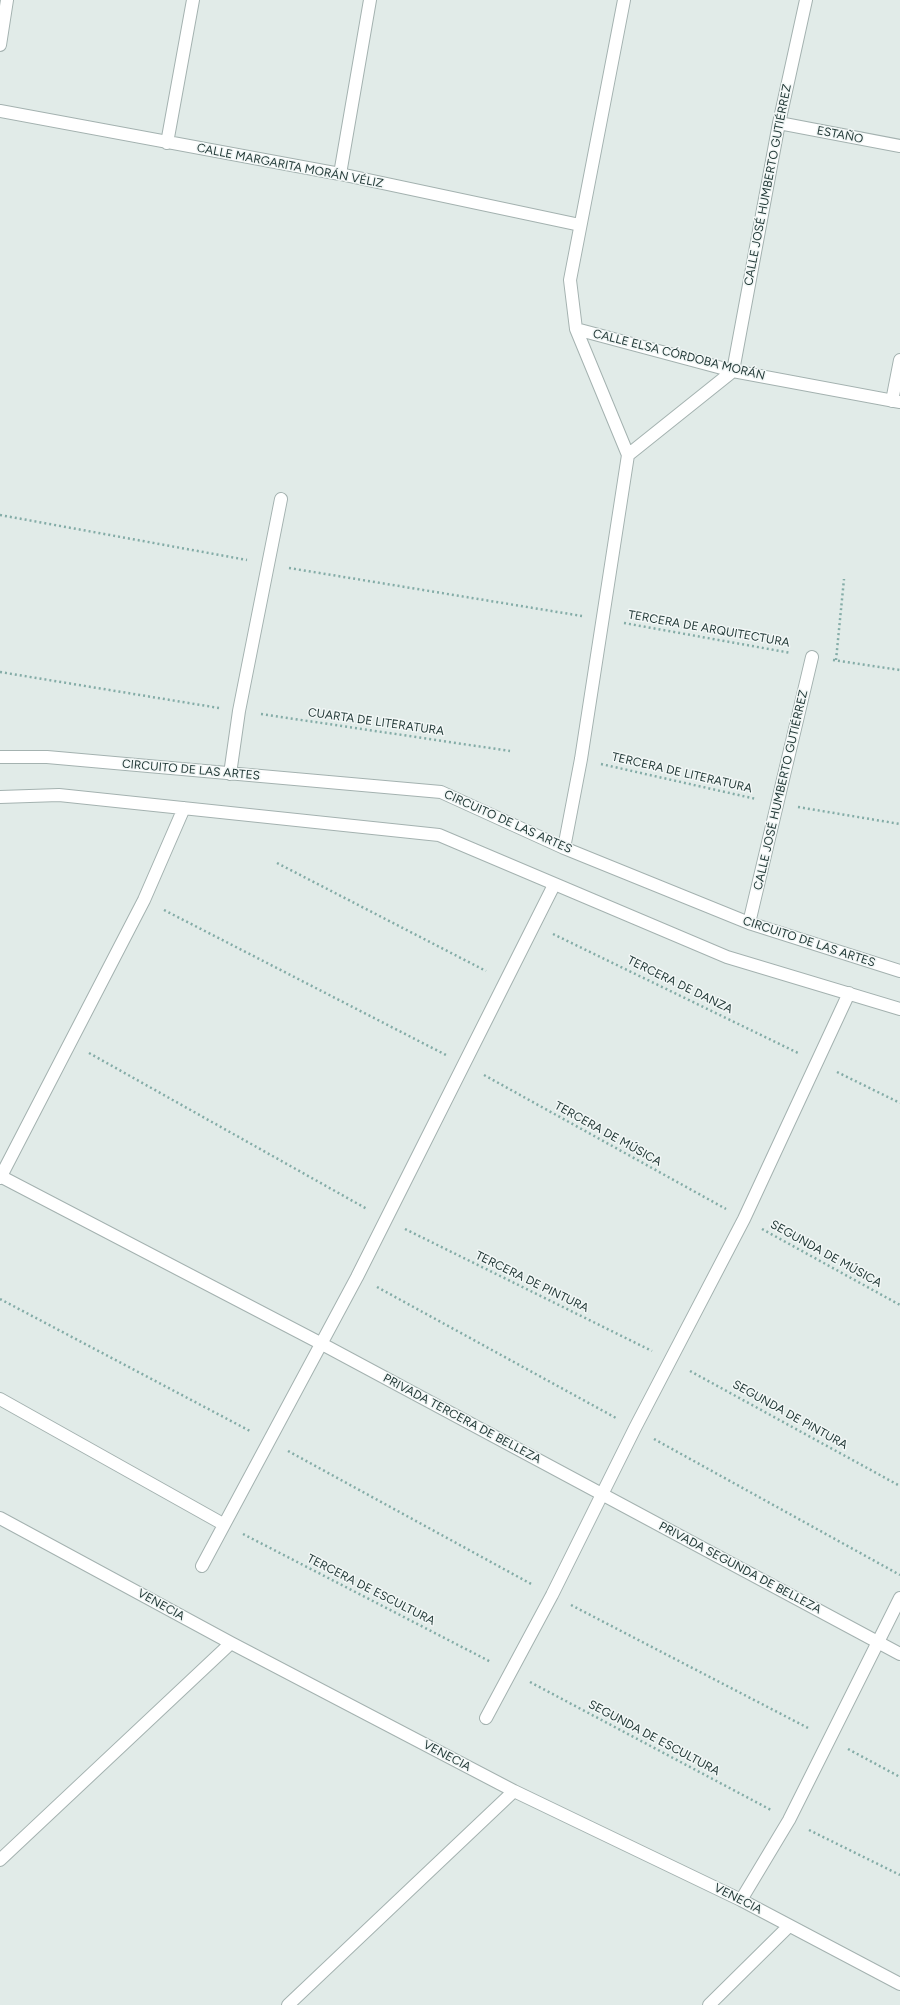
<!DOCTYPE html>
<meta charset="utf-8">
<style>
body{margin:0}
canvas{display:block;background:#e1ebe8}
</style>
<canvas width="900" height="2005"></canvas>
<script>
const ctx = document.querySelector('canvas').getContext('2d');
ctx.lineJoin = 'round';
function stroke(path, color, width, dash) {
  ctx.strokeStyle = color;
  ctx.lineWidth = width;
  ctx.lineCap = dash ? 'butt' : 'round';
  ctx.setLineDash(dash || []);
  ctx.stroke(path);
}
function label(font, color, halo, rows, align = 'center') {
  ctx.font = font + ' Figtree,sans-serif';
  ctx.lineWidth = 3;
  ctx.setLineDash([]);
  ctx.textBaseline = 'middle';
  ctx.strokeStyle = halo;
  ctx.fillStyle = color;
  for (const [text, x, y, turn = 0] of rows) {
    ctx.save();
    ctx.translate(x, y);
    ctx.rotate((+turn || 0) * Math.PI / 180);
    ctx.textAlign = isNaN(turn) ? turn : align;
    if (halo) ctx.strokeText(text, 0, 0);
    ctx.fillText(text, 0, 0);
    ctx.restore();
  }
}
const minor = new Path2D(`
 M0,45L7,0
 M0,111L340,174L580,225
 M779,123L900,146
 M167,143L193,0
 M340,174L370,0
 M576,329L733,371L900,402
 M892,401L900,360
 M628,455L733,371L779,123L806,0
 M0,757H47L441,792L564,848L749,923L900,971
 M230,774L239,711L281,499
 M0,797L59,795L439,835L727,957L900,1009
 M564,848L581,759L628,455L576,329L570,280L624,0
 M749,923L812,657
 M0,1176L322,1344L900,1654
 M0,1178L144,900L184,808
 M0,1399L223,1524
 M0,1518L231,1643L514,1791L741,1900L900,1984
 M202,1566L357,1277L554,885
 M486,1718L552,1595L635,1428L744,1219L849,993
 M0,1860L231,1643
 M741,1900L789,1820L900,1598
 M288,2005L514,1791
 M709,2005L789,1926`);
stroke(minor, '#a4b2b0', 14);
stroke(new Path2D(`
 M0,515L247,560
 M289,568L582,616
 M624,623L791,653
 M833,660L900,670
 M836,660L844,579
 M0,672L219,708
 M261,714L510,751
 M601,764L756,799
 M798,807L900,824
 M277,863L486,971
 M164,910L446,1055
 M553,934L798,1053
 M89,1053L367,1209
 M837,1072L900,1103
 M484,1075L726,1209
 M405,1229L652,1351
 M762,1229L900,1305
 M377,1287L616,1418
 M0,1299L250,1431
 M690,1371L900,1486
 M654,1439L900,1575
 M288,1451L533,1585
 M243,1534L491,1662
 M571,1605L810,1729
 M530,1682L771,1810
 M848,1749L900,1777
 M809,1830L900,1875`), '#84aca7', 2.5, [2, 3]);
stroke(minor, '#fff', 12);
label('12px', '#233a38', '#f2f7f6', [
 ["ESTAÑO",840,135,11],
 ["CALLE MARGARITA MORÁN VÉLIZ",290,166,11],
 ["CALLE JOSÉ HUMBERTO GUTIÉRREZ",768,185,-79],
 ["CALLE ELSA CÓRDOBA MORÁN",679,355,14],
 ["TERCERA DE ARQUITECTURA",709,629,10],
 ["CUARTA DE LITERATURA",376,722,8],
 ["CIRCUITO DE LAS ARTES",191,770,5],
 ["TERCERA DE LITERATURA",682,773,13],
 ["CALLE JOSÉ HUMBERTO GUTIÉRREZ",781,790,-77],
 ["CIRCUITO DE LAS ARTES",508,822,24],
 ["CIRCUITO DE LAS ARTES",809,942,18],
 ["TERCERA DE DANZA",680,985,26],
 ["TERCERA DE MÚSICA",608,1134,29],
 ["SEGUNDA DE MÚSICA",826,1254,29],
 ["TERCERA DE PINTURA",532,1282,26],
 ["SEGUNDA DE PINTURA",790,1415,29],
 ["PRIVADA TERCERA DE BELLEZA",462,1419,28],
 ["PRIVADA SEGUNDA DE BELLEZA",740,1568,28],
 ["TERCERA DE ESCULTURA",371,1590,27],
 ["VENECIA",161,1605,29],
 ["SEGUNDA DE ESCULTURA",654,1738,28],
 ["VENECIA",447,1756,28],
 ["VENECIA",738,1899,27]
]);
</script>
